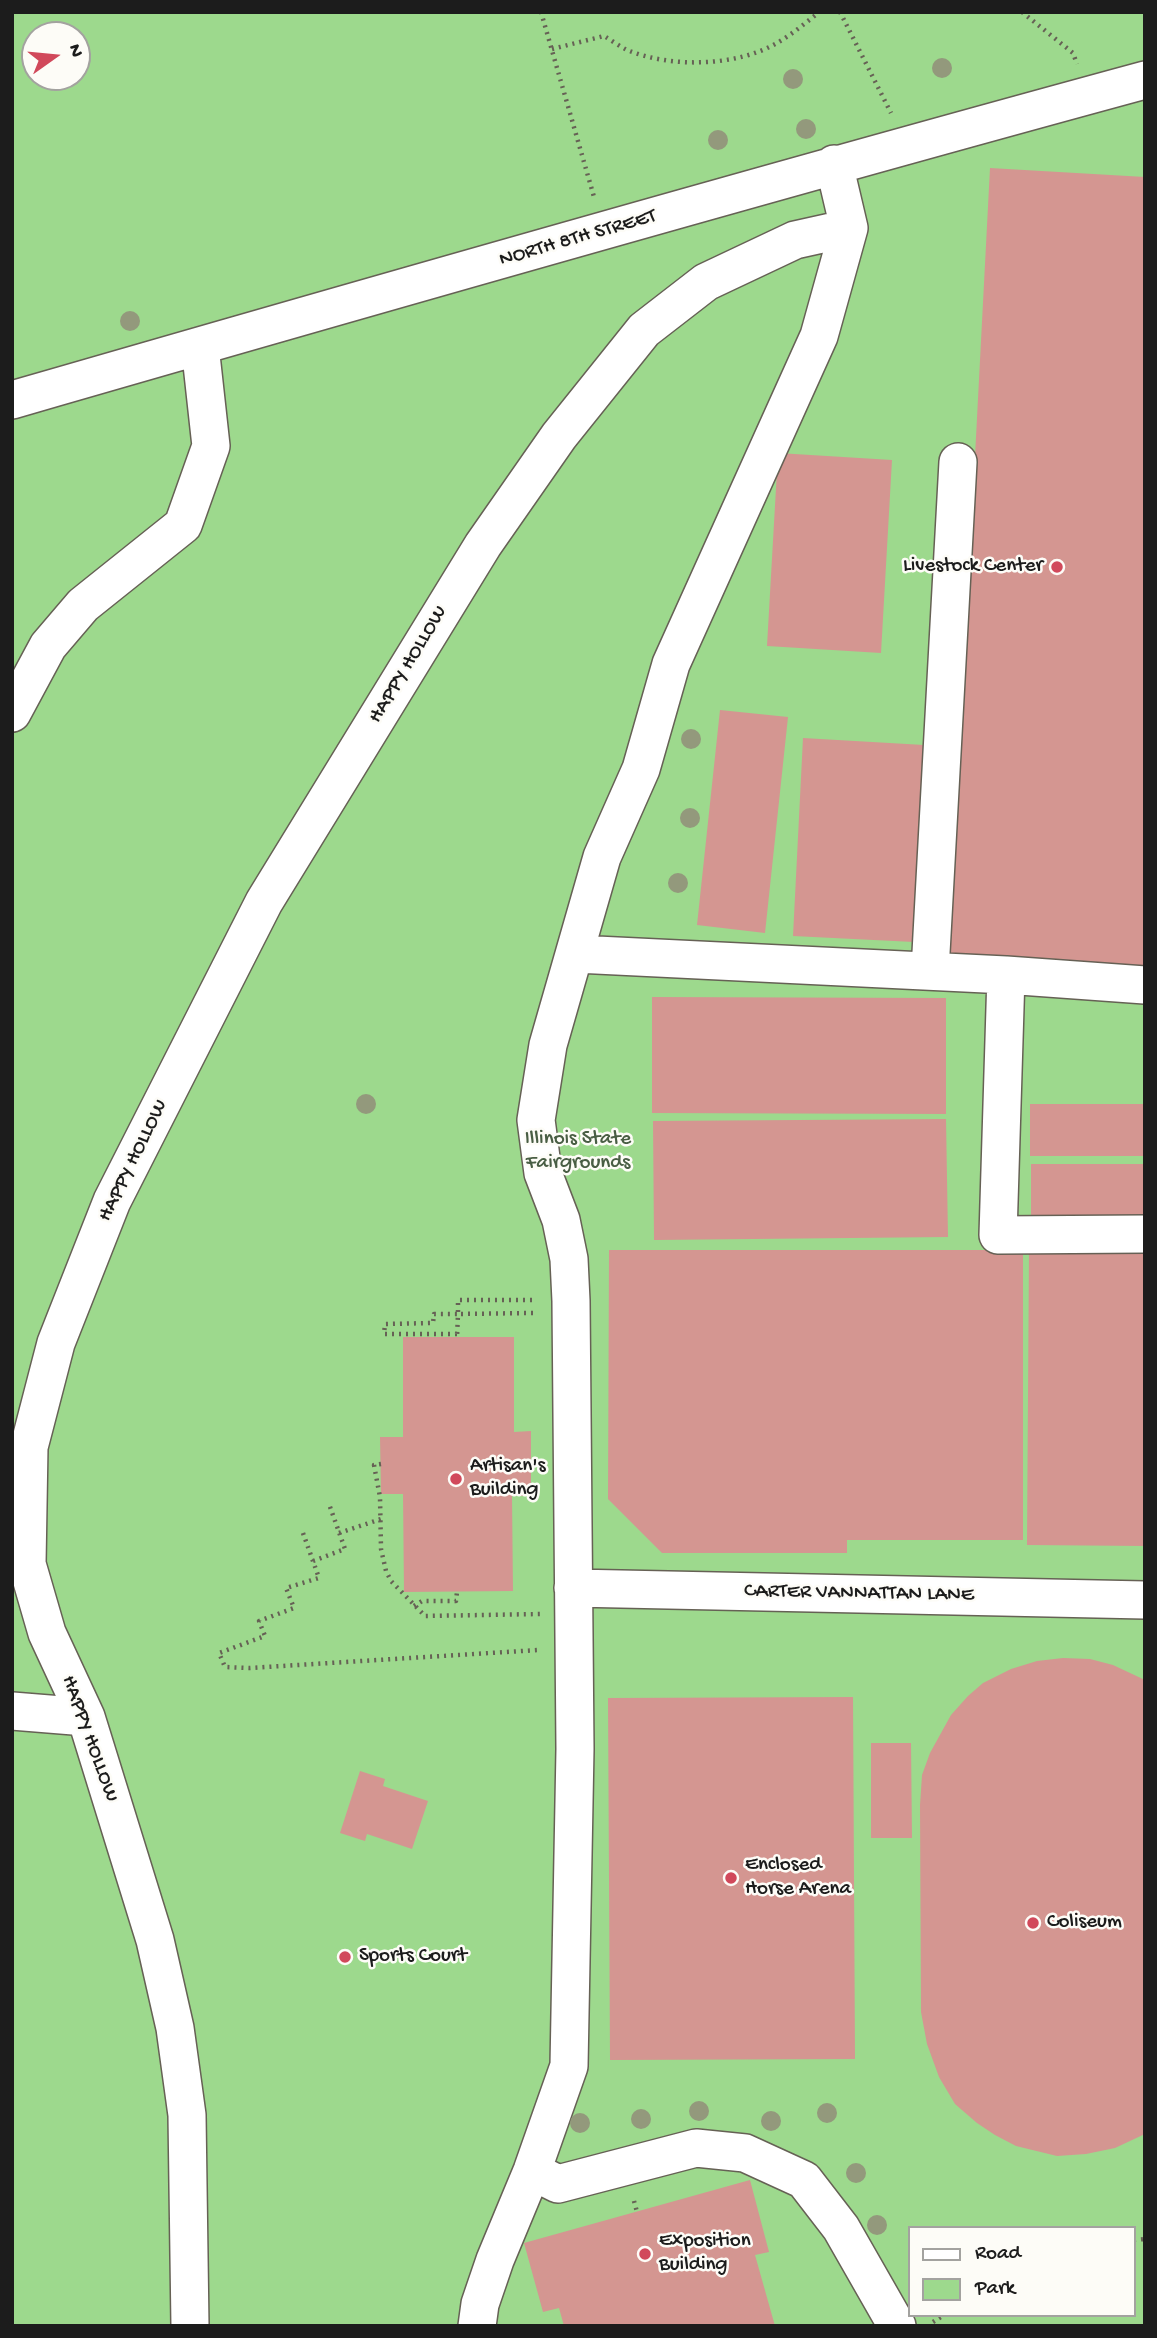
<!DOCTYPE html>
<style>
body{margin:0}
#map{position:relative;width:1157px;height:2338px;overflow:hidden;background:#eee1c0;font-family:"Gochi Hand",sans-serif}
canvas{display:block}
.frame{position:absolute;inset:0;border:14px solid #1c1c1c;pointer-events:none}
.legend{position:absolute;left:908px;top:2226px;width:228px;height:91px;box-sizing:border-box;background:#fdfcf7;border:2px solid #a3a29f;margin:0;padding:9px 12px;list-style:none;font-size:21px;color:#1c1c1c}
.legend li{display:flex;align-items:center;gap:14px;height:35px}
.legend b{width:35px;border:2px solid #a3a29f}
.north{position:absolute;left:21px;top:21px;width:70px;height:70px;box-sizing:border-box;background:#fdfcf7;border:2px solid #a3a29f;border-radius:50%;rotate:75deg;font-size:19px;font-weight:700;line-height:28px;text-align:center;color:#1c1c1c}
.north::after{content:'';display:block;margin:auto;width:24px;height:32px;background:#d1495b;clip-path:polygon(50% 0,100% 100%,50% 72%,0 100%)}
</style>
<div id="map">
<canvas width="1157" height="2338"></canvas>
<div class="frame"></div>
<ul class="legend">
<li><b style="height:9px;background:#fff"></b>Road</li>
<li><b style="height:19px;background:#9dd98d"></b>Park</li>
</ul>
<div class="north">N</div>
</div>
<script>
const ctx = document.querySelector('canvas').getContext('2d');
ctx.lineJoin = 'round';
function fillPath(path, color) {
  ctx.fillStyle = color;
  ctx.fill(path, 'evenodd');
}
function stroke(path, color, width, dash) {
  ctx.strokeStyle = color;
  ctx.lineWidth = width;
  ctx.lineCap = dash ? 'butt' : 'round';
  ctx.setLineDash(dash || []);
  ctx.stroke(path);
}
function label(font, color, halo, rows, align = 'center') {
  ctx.font = font + ' "Gochi Hand",sans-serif';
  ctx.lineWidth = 5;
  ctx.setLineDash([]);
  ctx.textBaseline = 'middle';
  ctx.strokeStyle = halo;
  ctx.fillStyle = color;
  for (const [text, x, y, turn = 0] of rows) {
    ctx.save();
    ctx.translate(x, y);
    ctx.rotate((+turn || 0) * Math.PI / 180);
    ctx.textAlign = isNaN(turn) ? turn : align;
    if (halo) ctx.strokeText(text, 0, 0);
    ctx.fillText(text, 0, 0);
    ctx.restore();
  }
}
fillPath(new Path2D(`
 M12,12H1145V2326H12ZM35,35H77V77H35ZM910,2228H1134V2315H910Z`), '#9dd98d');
fillPath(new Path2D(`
 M990,168L1145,177V967L949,956Z
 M778,453L892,460L881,653L767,646Z
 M720,710L788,717L765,933L697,925Z
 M803,738L924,745L914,942L793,936Z
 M652,997L946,998V1114L652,1113Z
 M1030,1104H1145V1156H1030Z
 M946,1119L948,1237L654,1240L653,1121Z
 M1031,1164H1145V1217H1031Z
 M1029,1249L1145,1250V1546L1027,1545Z
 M609,1250H1023V1540H847V1553H662L608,1499Z
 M403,1337H514V1432L531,1431V1496H512L513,1591L404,1592L403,1494H381L380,1437H403Z
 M1063,1658L1090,1659L1113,1665L1145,1680V2134L1115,2148L1086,2154L1057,2156L1016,2146L995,2135L977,2123L955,2104L939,2077L927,2044L921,2012L920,1805L922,1775L930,1753L951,1715L968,1696L983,1683L1011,1669L1037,1661Z
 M853,1697L855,2059L610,2060L608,1698Z
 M871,1743H911L912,1838H871Z
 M360,1771L385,1779L383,1786L428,1801L412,1849L367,1834L365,1841L340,1833Z
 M750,2180L769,2252L755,2255L775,2326H564L559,2308L543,2312L524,2243Z`), '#d49691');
const minor = new Path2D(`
 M12,400C389,291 766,183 1145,80
 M12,713L48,646L83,605L183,525L211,446L200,346
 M576,954L1006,975L1145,985
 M930,971L958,462
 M1006,975L998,1235L1145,1234
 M573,1588L1145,1600
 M12,1711L86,1717
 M532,2171L558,2184L696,2148L745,2153L804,2180L841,2228L897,2326
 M190,2326L187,2115L175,2028L155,1940L86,1717L47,1633L27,1564L29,1447L56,1343L112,1201L264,902L483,545L559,436L644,330L706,282L795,240L849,228
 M477,2326L480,2304L495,2260L532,2171L569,2066L575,1749L571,1301L569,1259L561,1220L543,1173L536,1120L548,1045L602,857L641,769L671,664L819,336L849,228L834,164`);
stroke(minor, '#666155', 40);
stroke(new Path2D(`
 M541,12L594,197
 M840,12L891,113
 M1022,12L1073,53L1077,64
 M552,49L604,36C611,40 619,46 627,50C671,68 735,67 777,43C791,35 804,24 817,14
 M533,1313L458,1314V1300H535
 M457,1334H384L385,1324L433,1323L434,1314H458L457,1337
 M381,1464L374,1465L380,1497L381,1549L386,1571L391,1581L425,1616L540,1614
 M303,1533L319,1578L286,1588L294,1608L259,1621L265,1636L219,1653L225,1667L250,1668L538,1650
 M339,1533L381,1519
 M313,1561L345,1549L329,1504
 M414,1606L422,1601H456L457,1592
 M634,2201L637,2212
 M1134,2240L1145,2239
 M933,2322L944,2315`), '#666155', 4.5, [2, 5]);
stroke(minor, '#fff', 37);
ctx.fillStyle = '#93997c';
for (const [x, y] of [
 [942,68],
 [793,79],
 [806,129],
 [718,140],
 [130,321],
 [691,739],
 [690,818],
 [678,883],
 [366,1104],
 [699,2111],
 [827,2113],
 [641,2119],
 [771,2121],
 [580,2123],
 [856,2173],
 [877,2225]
]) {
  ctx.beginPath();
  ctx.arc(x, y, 10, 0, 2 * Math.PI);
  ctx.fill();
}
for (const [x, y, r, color] of [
 [1057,567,7,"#d1495b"],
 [456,1479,7,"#d1495b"],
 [731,1878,7,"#d1495b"],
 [1033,1923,7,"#d1495b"],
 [345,1957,7,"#d1495b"],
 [645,2254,7,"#d1495b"]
]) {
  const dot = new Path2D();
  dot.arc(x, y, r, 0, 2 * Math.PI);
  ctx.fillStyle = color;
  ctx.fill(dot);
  stroke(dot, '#fdfcf7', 2.5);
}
label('21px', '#1c1c1c', '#fdfcf7', [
 ["NORTH 8TH STREET",578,239,-16],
 ["HAPPY HOLLOW",409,665,-59],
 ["HAPPY HOLLOW",134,1161,-64],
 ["CARTER VANNATTAN LANE",859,1594,1],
 ["HAPPY HOLLOW",89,1739,70]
]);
label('21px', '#1c1c1c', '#fdfcf7', [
 ["Livestock Center",1043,567,"right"],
 ["Artisan's",470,1467],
 ["Building",470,1491],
 ["Enclosed",745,1866],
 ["Horse Arena",745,1890],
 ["Coliseum",1047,1923],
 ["Sports Court",359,1957],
 ["Exposition",659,2242],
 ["Building",659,2266]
], 'left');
label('21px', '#495e44', '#fdfcf7', [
 ["Illinois State",578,1140],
 ["Fairgrounds",578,1164]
]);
</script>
